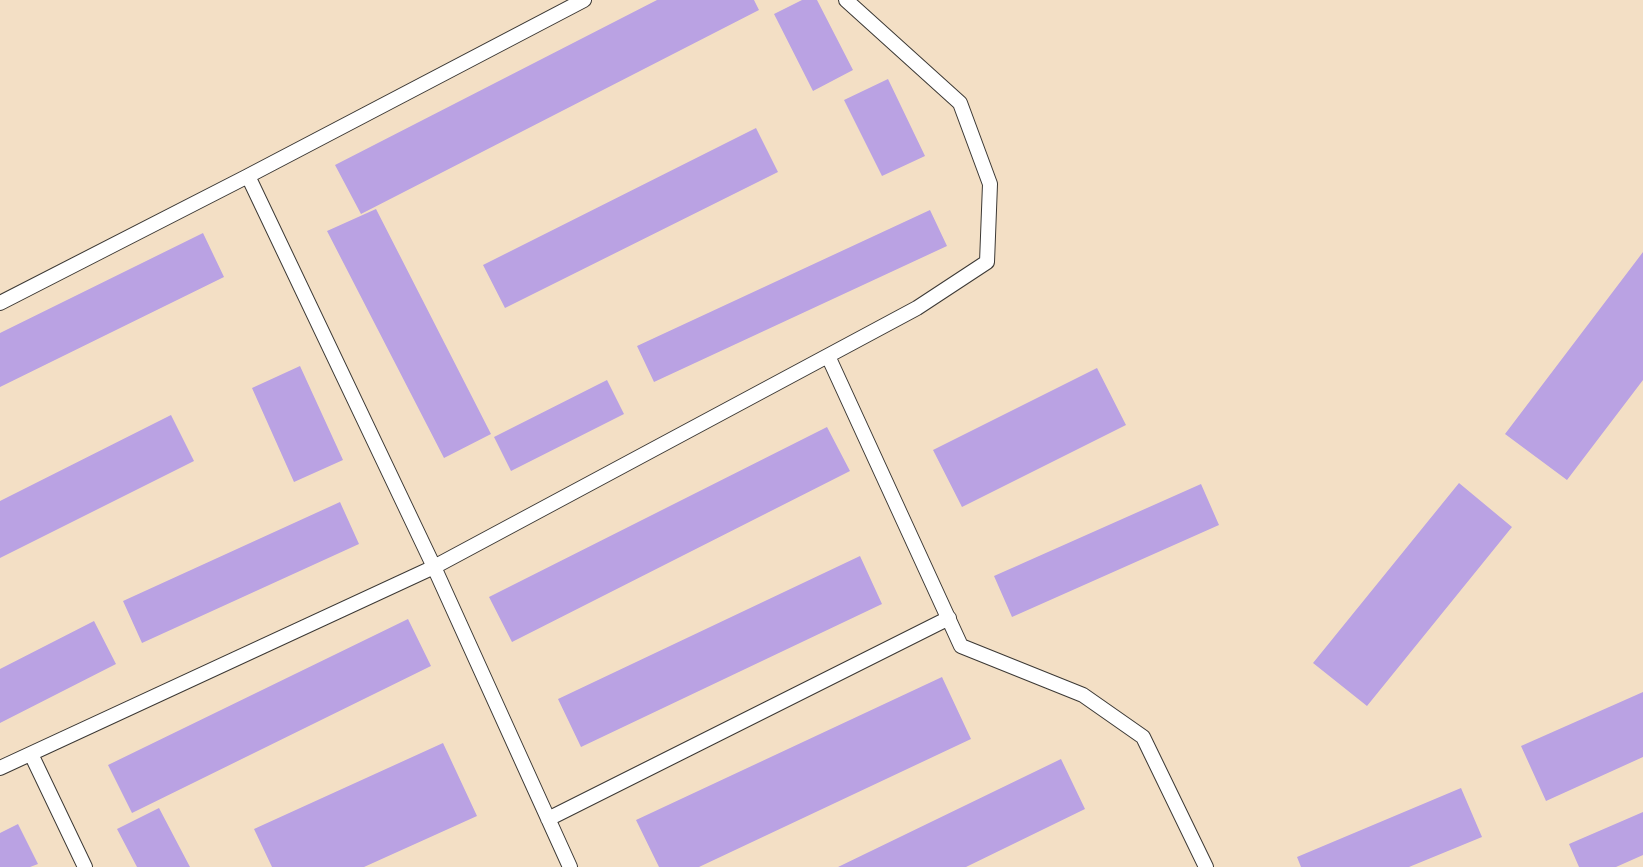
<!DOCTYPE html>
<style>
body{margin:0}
canvas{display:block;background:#f3dfc5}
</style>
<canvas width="1643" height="867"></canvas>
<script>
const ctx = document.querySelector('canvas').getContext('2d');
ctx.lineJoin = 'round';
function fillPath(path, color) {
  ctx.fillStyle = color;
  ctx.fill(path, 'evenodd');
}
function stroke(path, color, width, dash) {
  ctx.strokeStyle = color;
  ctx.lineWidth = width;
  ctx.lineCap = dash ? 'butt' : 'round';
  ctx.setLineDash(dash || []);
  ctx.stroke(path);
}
fillPath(new Path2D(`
 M657,0H754L759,10L361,214L335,165Z
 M802,0H817L853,70L813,91L774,14Z
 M888,79L925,156L882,176L844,100Z
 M756,128L778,172L505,308L483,265Z
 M376,209L491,434L444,458L327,231Z
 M930,210L947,246L654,382L637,346Z
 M203,233L224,277L0,387V333Z
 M1643,252V380L1567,480L1505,434Z
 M300,366L343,460L294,482L252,388Z
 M1097,368L1126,425L962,507L933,450Z
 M607,380L624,414L511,471L494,437Z
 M171,415L194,461L0,558V501Z
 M827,427L850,471L512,642L489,597Z
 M1459,483L1512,527L1367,706L1313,663Z
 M1201,484L1219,525L1012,617L994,576Z
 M340,502L359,544L142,643L123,601Z
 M860,556L882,604L581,747L558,699Z
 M408,619L431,666L132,813L108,765Z
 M94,621L116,664L0,723V669Z
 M942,677L971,739L699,867H659L636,820Z
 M1643,692V757L1546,801L1521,746Z
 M443,743L477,816L364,867H272L254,829Z
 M1061,759L1085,809L966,867H838Z
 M1461,788L1482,837L1409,867H1301L1297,857Z
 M159,808L190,867H137L117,829Z
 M1643,812V855L1616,867H1579L1569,844Z
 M18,824L38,864L30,867H0V833Z`), '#baa2e3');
const lane = new Path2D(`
 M0,303L248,176
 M828,356L961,646L1083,695L1143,737L1206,867
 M31,754L85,867
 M0,768L434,567L917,308L987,262L990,184L960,103L846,0
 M548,819L949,618
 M570,867L434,567L248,176L584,0`);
stroke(lane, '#3c3935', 16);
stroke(lane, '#fff', 14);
</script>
